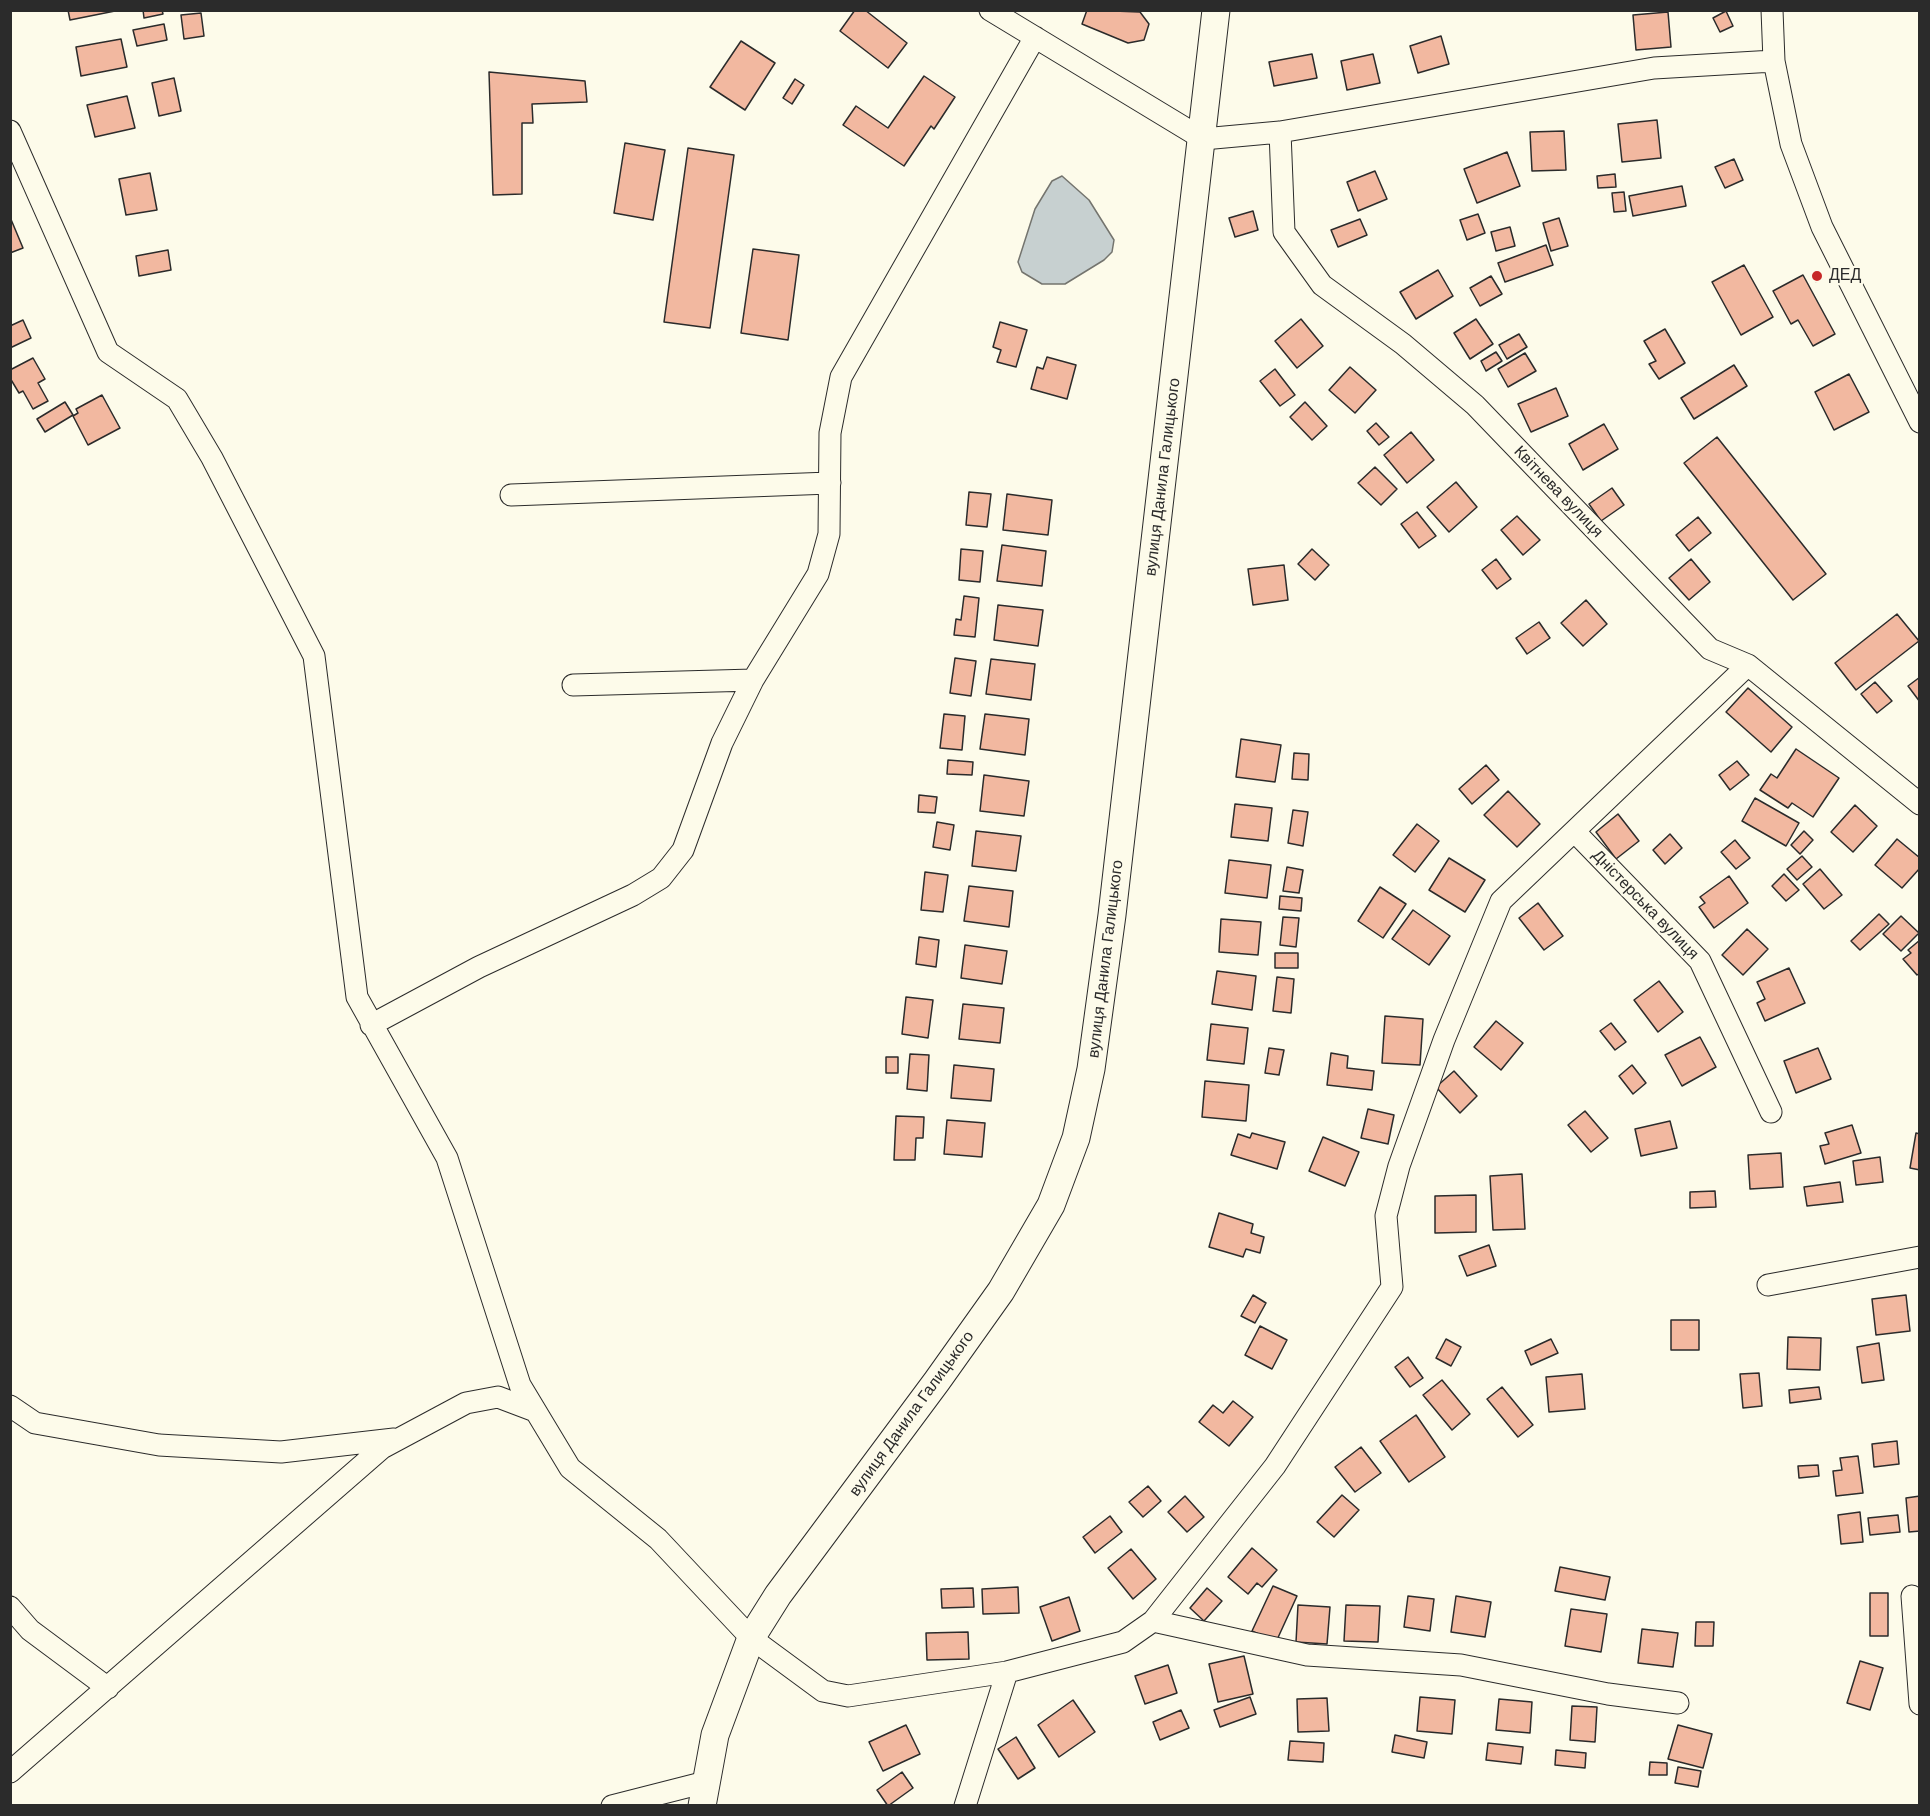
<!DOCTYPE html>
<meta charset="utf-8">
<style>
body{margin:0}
#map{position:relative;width:1930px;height:1816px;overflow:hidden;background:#fdfbea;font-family:Helvetica,sans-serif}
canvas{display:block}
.frame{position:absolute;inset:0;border:12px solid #2b2b2b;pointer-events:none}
</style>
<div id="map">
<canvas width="1930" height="1816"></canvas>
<div class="frame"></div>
</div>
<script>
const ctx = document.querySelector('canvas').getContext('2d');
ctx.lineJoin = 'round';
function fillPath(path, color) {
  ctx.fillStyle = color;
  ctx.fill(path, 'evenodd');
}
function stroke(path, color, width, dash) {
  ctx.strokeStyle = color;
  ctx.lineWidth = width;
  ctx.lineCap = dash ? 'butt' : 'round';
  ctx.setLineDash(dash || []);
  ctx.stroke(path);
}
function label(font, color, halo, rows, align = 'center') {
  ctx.font = font + ' Helvetica,sans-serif';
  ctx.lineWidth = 4.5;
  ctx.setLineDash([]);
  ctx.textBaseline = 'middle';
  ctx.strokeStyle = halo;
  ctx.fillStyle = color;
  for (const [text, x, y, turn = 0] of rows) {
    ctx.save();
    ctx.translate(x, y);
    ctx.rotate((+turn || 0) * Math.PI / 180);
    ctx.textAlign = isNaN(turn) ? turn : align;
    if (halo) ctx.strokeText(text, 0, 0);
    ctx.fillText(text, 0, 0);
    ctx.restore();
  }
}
const water = new Path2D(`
 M1062,176L1089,200L1114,240L1112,252L1104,260L1065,284H1042L1022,272L1018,262L1035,209L1052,181Z`);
fillPath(water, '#c7d0d0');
stroke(water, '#74746e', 1.5);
const building = new Path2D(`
 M68,10H115V11L70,20Z
 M143,10H162L163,14L144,18Z
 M855,10H865L907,43L888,68L840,31Z
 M1087,10L1140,12L1149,24L1144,40L1128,43L1082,24Z
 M1726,11L1733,26L1720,32L1713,18Z
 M1668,12L1671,47L1636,50L1633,15Z
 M201,13L204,36L184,39L181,15Z
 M164,24L167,40L137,46L133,30Z
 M1441,36L1449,64L1418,73L1410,46Z
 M121,39L127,67L81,76L76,47Z
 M741,41L775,63L745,110L710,87Z
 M1312,54L1317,78L1274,86L1269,62Z
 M1373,54L1380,83L1347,90L1341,61Z
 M489,72L585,81L587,102L532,104L533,123H522V194L493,195Z
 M924,76L955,97L934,129L931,126L904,166L843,125L856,106L888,128Z
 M174,78L181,111L159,116L152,83Z
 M795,79L804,85L792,104L783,98Z
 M127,96L135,128L95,137L87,105Z
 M1657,120L1661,158L1622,162L1618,124Z
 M1564,131L1566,170L1532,171L1530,132Z
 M625,143L665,150L653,220L614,213Z
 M688,148L734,155L710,328L664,322Z
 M1507,152L1520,186L1477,203L1464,169Z
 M1734,159L1743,180L1725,188L1715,167Z
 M1375,171L1387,199L1358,211L1347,182Z
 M150,173L157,210L126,215L119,179Z
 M1615,174L1616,187L1598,188L1597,176Z
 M1682,186L1686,206L1633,216L1629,196Z
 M1624,192L1626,211L1614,212L1612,193Z
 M1253,211L1258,230L1235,237L1229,218Z
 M1478,214L1485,233L1467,240L1460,220Z
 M10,217L23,248L10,253Z
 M1559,218L1568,246L1551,251L1543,223Z
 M1360,219L1367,235L1338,247L1331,230Z
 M1510,227L1515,246L1496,251L1491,232Z
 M1546,245L1553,265L1505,282L1498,263Z
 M753,249L799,255L788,340L741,333Z
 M168,250L171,270L139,276L136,256Z
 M1744,265L1773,317L1741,335L1712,282Z
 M1438,270L1453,296L1416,319L1400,292Z
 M1819,272L1822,279L1816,282L1812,275Z
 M1803,275L1835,334L1813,346L1798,320L1791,324L1773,291Z
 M1491,276L1502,294L1480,306L1470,288Z
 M1301,319L1323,346L1297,368L1275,341Z
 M1476,319L1493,344L1470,359L1454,333Z
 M23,320L31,338L10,348V326Z
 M1000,322L1027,330L1016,367L997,362L1001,350L993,347Z
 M1665,329L1685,363L1659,379L1649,364L1656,361L1644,341Z
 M1519,334L1527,347L1507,359L1499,345Z
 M1496,352L1502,361L1486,371L1481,361Z
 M1525,353L1536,371L1508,387L1498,369Z
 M1047,357L1076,365L1067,399L1031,389L1037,367L1043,369Z
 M33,358L45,379L38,383L48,401L33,409L23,391L19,393L10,378V370Z
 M1734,365L1747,386L1694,419L1681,398Z
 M1350,367L1376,390L1355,413L1329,390Z
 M1275,369L1295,395L1280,406L1260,381Z
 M1849,374L1869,412L1834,430L1815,392Z
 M1556,388L1568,416L1531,432L1518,404Z
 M102,395L120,428L88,445L73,416L78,413L76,409Z
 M65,402L73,415L45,432L37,419Z
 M1305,402L1327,426L1312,440L1290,417Z
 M1376,423L1389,437L1379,445L1367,431Z
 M1604,424L1618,449L1583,470L1569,444Z
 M1411,432L1434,460L1407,483L1384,455Z
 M1717,437L1826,574L1793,600L1684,463Z
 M1375,467L1397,489L1381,505L1358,483Z
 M1456,482L1477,507L1449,532L1427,507Z
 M1612,488L1624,505L1601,521L1589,504Z
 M969,492L991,494L987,527L966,525Z
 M1007,494L1052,500L1048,535L1003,530Z
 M1417,512L1436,536L1419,548L1401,524Z
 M1517,516L1540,540L1523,555L1501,530Z
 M1698,517L1711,533L1689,551L1676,535Z
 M1002,545L1046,551L1042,586L997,581Z
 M961,549L983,551L980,582L959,580Z
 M1312,549L1329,565L1315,580L1298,564Z
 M1496,559L1511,579L1497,589L1482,570Z
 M1691,559L1710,582L1689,600L1669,578Z
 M1284,565L1288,600L1253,605L1248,569Z
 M964,596L979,598L975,637L954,635L956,619L961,620Z
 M1586,600L1607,624L1583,646L1561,623Z
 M998,605L1043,610L1038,646L994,640Z
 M1897,614L1919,641L1856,690L1835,663Z
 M1539,622L1550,638L1527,654L1516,638Z
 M955,658L976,661L971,696L950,693Z
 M991,659L1035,664L1031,700L986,694Z
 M1920,677V702L1908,686Z
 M1875,682L1892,701L1877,713L1861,694Z
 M1748,688L1792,727L1771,752L1726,712Z
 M944,714L965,716L962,750L940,748Z
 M985,714L1029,719L1025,755L980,749Z
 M1241,739L1281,745L1275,782L1236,777Z
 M1796,749L1839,778L1813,817L1792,803L1788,808L1760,790L1771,774L1777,778Z
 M1294,753L1309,754L1308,780L1292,779Z
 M948,760L973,762L972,775L947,774Z
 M1737,761L1749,775L1730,790L1719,775Z
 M1486,765L1499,780L1472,804L1459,789Z
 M984,775L1029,781L1024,816L980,811Z
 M1508,791L1540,824L1517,847L1484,815Z
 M919,795L937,797L935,813L918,812Z
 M1755,798L1799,823L1786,846L1742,821Z
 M1235,804L1272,808L1268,841L1231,837Z
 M1855,805L1877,826L1853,852L1831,832Z
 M1293,810L1308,812L1303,846L1288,843Z
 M1618,814L1639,841L1616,859L1596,832Z
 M937,822L954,825L950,850L933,847Z
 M1417,824L1439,841L1415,872L1393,855Z
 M976,831L1021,836L1016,871L972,866Z
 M1804,831L1813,840L1800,854L1791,845Z
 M1670,834L1682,848L1665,864L1653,850Z
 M1897,839L1920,858V868L1902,888L1875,865Z
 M1735,840L1750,858L1736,869L1721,852Z
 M1802,856L1812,867L1797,880L1787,869Z
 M1449,858L1485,880L1465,912L1429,890Z
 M1229,860L1271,865L1267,898L1225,893Z
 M1287,867L1303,870L1299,893L1283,891Z
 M1820,869L1842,895L1824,909L1803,884Z
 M925,872L948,875L943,912L921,910Z
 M1784,874L1799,890L1786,901L1772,886Z
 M1729,876L1748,903L1714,928L1699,907L1705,903L1700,897Z
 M969,886L1013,891L1009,927L964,921Z
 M1380,887L1406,904L1383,938L1358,921Z
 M1280,896L1302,898L1301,911L1279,909Z
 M1538,903L1563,936L1544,950L1519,918Z
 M1413,910L1450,936L1429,965L1392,939Z
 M1879,914L1889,924L1860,950L1851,941Z
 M1901,916L1919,933L1901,951L1883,934Z
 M1283,917L1299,918L1296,947L1280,945Z
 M1221,919L1261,922L1258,955L1219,952Z
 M1747,929L1768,949L1743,975L1722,955Z
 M919,937L939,940L936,967L916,964Z
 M1920,940V973L1917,975L1903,959L1911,953L1908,950Z
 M965,945L1007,951L1002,984L961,978Z
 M1275,953H1298V968H1275Z
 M1789,968L1805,1003L1765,1021L1757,1003L1765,999L1757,982Z
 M1217,971L1256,976L1252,1010L1212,1004Z
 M1277,977L1294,979L1291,1013L1273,1011Z
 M1659,981L1683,1012L1658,1032L1634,1000Z
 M906,997L933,1000L928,1038L902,1034Z
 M963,1004L1004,1008L1000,1043L959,1039Z
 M1385,1016L1423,1019L1420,1065L1382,1063Z
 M1496,1021L1523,1043L1501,1070L1474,1047Z
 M1611,1023L1626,1042L1615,1050L1600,1031Z
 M1211,1024L1248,1028L1244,1064L1207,1060Z
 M1700,1037L1716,1067L1682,1086L1665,1055Z
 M1269,1048L1284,1050L1279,1075L1265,1073Z
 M1818,1048L1831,1079L1796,1093L1784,1061Z
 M1331,1053L1348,1056L1347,1068L1374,1071L1372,1090L1327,1085Z
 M910,1054L929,1055L927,1091L907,1089Z
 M886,1057H898V1073H886Z
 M954,1065L994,1069L991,1101L951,1098Z
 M1632,1065L1646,1083L1633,1094L1619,1076Z
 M1454,1071L1477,1096L1460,1113L1436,1087Z
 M1205,1081L1249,1085L1246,1121L1202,1117Z
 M1368,1109L1394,1115L1388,1144L1361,1138Z
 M1585,1111L1608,1138L1591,1152L1568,1125Z
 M896,1116L924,1117L923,1138H916L915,1160H894Z
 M947,1120L985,1123L982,1157L944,1154Z
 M1670,1121L1677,1148L1641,1156L1635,1129Z
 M1852,1125L1861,1153L1825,1164L1820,1146L1829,1144L1825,1133Z
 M1252,1133L1285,1142L1277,1169L1231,1155L1238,1134L1250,1138Z
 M1916,1133L1920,1134V1170L1910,1168Z
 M1323,1137L1359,1152L1345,1186L1309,1171Z
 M1781,1153L1783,1187L1750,1189L1748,1155Z
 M1880,1157L1883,1182L1856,1185L1853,1161Z
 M1522,1174L1525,1229L1493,1230L1490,1176Z
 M1840,1182L1843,1202L1807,1206L1804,1187Z
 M1715,1191L1716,1207L1690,1208V1192Z
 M1476,1195V1232L1435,1233V1196Z
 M1219,1213L1253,1224L1251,1233L1264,1237L1260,1253L1246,1249L1243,1257L1209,1247Z
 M1489,1245L1496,1266L1467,1276L1459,1256Z
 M1253,1295L1266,1303L1255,1323L1241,1316Z
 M1906,1295L1910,1331L1876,1335L1872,1299Z
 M1671,1320H1699V1350H1671Z
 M1260,1326L1287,1340L1272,1369L1245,1355Z
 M1788,1337L1821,1338L1820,1370L1787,1369Z
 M1446,1339L1461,1347L1451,1366L1436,1358Z
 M1551,1339L1558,1353L1531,1365L1525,1351Z
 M1879,1343L1884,1380L1862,1383L1857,1347Z
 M1408,1357L1423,1378L1410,1387L1395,1367Z
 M1759,1373L1762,1406L1743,1408L1740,1374Z
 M1582,1374L1585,1409L1549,1412L1546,1377Z
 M1442,1380L1470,1414L1452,1430L1423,1395Z
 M1502,1387L1533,1425L1518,1437L1487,1399Z
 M1819,1387L1821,1399L1790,1403L1789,1390Z
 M1233,1401L1253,1417L1229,1446L1199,1422L1213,1405L1223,1413Z
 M1416,1415L1445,1457L1409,1482L1380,1441Z
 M1897,1441L1899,1464L1874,1467L1872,1444Z
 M1361,1447L1381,1473L1355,1492L1335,1467Z
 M1858,1456L1863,1493L1836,1496L1833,1471L1842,1470L1840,1458Z
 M1818,1465L1819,1476L1799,1478L1798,1466Z
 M1148,1486L1161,1501L1143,1517L1129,1502Z
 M1342,1495L1359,1510L1334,1537L1317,1522Z
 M1185,1496L1204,1517L1187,1532L1168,1512Z
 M1920,1496V1531L1909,1532L1906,1498Z
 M1860,1512L1863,1542L1841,1544L1838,1515Z
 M1898,1515L1900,1532L1870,1535L1868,1518Z
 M1110,1516L1122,1532L1095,1553L1083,1537Z
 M1252,1548L1277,1570L1262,1587L1257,1583L1248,1594L1228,1577Z
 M1131,1549L1156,1579L1133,1599L1108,1568Z
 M1560,1567L1610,1577L1605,1600L1555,1591Z
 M1273,1586L1297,1596L1276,1642L1252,1631Z
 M1018,1587L1019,1613L983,1614L982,1589Z
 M973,1588L974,1607L942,1608L941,1589Z
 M1207,1588L1222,1601L1204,1621L1190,1608Z
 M1870,1593H1888V1636H1870Z
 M1408,1596L1434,1599L1430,1631L1404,1627Z
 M1456,1596L1491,1602L1485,1637L1451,1632Z
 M1069,1597L1080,1631L1052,1641L1040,1607Z
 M1298,1605L1330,1607L1327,1644L1296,1642Z
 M1346,1605L1380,1606L1378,1642L1344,1641Z
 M1571,1609L1607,1614L1601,1652L1565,1646Z
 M1696,1622H1714L1713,1646H1695Z
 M1642,1629L1678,1633L1673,1667L1638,1663Z
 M968,1632L969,1659L927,1660L926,1633Z
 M1244,1656L1253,1694L1218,1702L1209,1664Z
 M1860,1661L1883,1668L1870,1710L1847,1703Z
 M1168,1665L1177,1693L1145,1704L1135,1676Z
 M1250,1697L1256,1714L1220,1727L1214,1710Z
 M1420,1697L1455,1700L1452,1734L1417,1731Z
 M1327,1698L1329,1731L1298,1732L1297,1699Z
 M1499,1699L1532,1702L1530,1733L1496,1730Z
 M1073,1700L1095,1732L1059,1757L1038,1725Z
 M1572,1706L1597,1707L1595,1742L1570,1740Z
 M1181,1710L1189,1728L1160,1740L1153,1722Z
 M906,1725L920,1754L883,1771L869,1742Z
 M1678,1725L1712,1734L1703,1768L1668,1759Z
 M1395,1735L1427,1742L1424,1758L1392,1752Z
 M1016,1737L1035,1768L1018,1779L998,1749Z
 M1290,1741L1324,1743L1323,1762L1288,1760Z
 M1488,1743L1523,1747L1521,1764L1486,1760Z
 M1556,1750L1586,1753L1585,1768L1555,1765Z
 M1650,1762L1667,1763V1775H1649Z
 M1678,1767L1701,1771L1698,1787L1675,1783Z
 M902,1772L913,1788L888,1806L877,1790Z`);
fillPath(building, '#f2b8a0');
stroke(building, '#2b2b2b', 1.5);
const minor = new Path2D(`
 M990,10L1203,139L1280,132L1654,68L1774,61
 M1772,10L1774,61L1791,144L1822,227L1920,422
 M10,131L108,352L177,399L212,458L314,656L357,997L447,1158L520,1385L570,1468L658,1539L751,1638L823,1691L848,1696L1007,1672L1123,1642L1153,1621L1275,1466L1392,1287L1386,1216L1399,1166L1444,1040L1501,901L1748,665
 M1280,132L1284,232L1322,285L1403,344L1475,405L1710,649L1748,665L1920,804
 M511,495L830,483
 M573,685L753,680
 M1575,832L1700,961L1771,1112
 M371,1025L479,967L633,895L661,878L683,850L722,743L753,680L818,574L829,534L830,433L841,377L1035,37
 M1768,1285L1920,1257
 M10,1406L35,1423L159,1445L281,1452L394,1439
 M1912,1596L1920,1704
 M10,1607L30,1630L108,1688
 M1153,1621L1307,1655L1461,1665L1608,1694L1678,1703
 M10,1772L382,1448L466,1403L498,1397L535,1411
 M612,1806L706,1782
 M965,1806L1007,1672`);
const major = new Path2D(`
 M702,1806L715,1735L751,1638L778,1595L937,1381L1001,1291L1051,1205L1076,1138L1091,1069L1112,915L1216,10`);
stroke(minor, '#2b2b2b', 23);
stroke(major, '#2b2b2b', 29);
stroke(minor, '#fdfbea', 21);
stroke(major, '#fdfbea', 27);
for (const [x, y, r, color] of [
 [1817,276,6,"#c62828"]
]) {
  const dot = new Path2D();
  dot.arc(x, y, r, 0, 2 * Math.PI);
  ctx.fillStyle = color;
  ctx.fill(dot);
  stroke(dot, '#fdfbea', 2);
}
label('16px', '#2b2b2b', '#fdfbea', [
 ["ДЕД",1829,276]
], 'left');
label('16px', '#2b2b2b', '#fdfbea', [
 ["вулиця Данила Галицького",1163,477,-83],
 ["Квітнева вулиця",1558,492,46],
 ["Дністерська вулиця",1645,905,46],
 ["вулиця Данила Галицького",1106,959,-83],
 ["вулиця Данила Галицького",912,1414,-54]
]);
</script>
